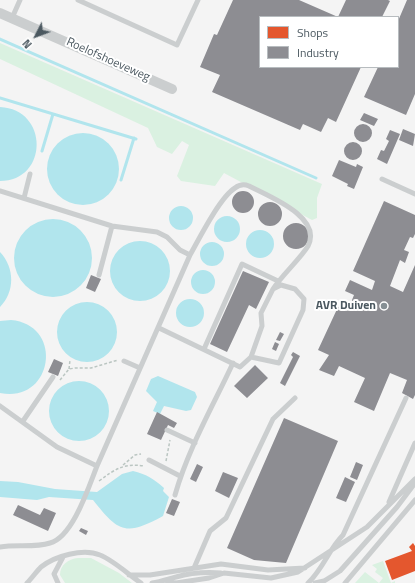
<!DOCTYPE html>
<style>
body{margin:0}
#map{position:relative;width:415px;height:583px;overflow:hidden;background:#f4f4f4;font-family:"Titillium Web",sans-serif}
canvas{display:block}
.legend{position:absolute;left:259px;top:16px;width:140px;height:52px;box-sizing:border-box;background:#fff;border:1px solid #b7bcbf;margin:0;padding:5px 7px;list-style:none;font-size:12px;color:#4b5860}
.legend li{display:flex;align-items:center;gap:8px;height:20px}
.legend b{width:20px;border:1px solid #b7bcbf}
.north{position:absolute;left:16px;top:16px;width:40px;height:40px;-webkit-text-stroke:3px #fff;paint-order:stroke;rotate:228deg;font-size:11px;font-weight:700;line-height:16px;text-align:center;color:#4b5860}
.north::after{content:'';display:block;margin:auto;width:14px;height:18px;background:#4b5860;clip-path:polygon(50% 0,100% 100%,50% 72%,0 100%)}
</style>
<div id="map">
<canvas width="415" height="583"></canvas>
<ul class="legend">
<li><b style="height:11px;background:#e4572e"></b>Shops</li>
<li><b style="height:11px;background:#8d8d92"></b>Industry</li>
</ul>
<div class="north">N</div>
</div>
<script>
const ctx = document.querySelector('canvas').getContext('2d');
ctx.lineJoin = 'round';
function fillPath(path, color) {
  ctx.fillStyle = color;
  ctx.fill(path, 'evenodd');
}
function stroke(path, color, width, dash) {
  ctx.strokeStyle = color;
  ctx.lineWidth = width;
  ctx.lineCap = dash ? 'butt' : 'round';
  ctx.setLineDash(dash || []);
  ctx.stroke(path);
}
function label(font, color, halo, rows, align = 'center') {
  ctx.font = font + ' "Titillium Web",sans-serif';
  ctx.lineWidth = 4;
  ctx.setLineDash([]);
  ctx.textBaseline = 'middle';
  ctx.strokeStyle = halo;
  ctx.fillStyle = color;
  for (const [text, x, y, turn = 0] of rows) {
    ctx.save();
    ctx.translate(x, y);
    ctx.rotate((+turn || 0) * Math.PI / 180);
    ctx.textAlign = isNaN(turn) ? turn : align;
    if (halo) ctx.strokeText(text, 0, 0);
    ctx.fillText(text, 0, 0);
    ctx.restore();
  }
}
fillPath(new Path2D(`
 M0,43L322,184L317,198V218L312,220L224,173L215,186L181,181L177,176L189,145L182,141L172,154L157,147L148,128L0,59Z
 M78,558H91L119,573L132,583H65L60,575C60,565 68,559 78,558Z
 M383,561L391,583L395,581V583H355L365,572L379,583L383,578L375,572L377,569L372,565Z`), '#daf1e1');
fillPath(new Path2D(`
 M0,107C49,109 49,181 0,181Z
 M47 169a36 36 0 1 1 72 0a36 36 0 1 1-72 0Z
 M169 218a12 12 0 1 1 24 0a12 12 0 1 1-24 0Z
 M214 229a13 13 0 1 1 26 0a13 13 0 1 1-26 0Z
 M14 258a39 39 0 1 1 78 0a39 39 0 1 1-78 0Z
 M246 244a14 14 0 1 1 28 0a14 14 0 1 1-28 0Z
 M110 271a30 30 0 1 1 60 0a30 30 0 1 1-60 0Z
 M200 254a12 12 0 1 1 24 0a12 12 0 1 1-24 0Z
 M0,252C15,268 15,292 0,307Z
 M191 282a12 12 0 1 1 24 0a12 12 0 1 1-24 0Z
 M176 313a14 14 0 1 1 28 0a14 14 0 1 1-28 0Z
 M57 332a30 30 0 1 1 60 0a30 30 0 1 1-60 0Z
 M11,320C65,325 53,404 0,393V321Z
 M158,376L195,392L197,397L191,410L186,411L164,406L160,414L153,411L157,402L146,391L151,379Z
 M49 411a30 30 0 1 1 60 0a30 30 0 1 1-60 0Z
 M133,471C146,474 154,479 164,488L163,491L169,497L163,516C126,536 119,533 93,500L49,497L37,500L0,497V481L18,482L55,489L97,492L122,474Z`), '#b1e5ed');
fillPath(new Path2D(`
 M413,543L415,546V571L392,580L385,561L412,551L409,547Z`), '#e4572e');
fillPath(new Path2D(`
 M233,0H299L338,17H260V67H361L336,122L328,118L321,132L303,124L300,130L212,92L220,75L200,67L214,34L217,35Z
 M346,0H388L390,1L382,17H338Z
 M407,0H415V94L406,115L364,97L378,67H398V21Z
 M364,113L378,119L374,126L360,120Z
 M354 133a9 9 0 1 1 18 0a9 9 0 1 1-18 0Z
 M403,129L415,134L413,146L399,140Z
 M390,130L400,134L387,164L377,159L381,150L384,151L389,141L386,139Z
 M344 151a9 9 0 1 1 18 0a9 9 0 1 1-18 0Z
 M339,160L356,167L357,164L363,167L354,189L347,186L348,184L332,176Z
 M232 202a11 11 0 1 1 22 0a11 11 0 1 1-22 0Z
 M384,201L415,215V234L413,238L410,237L404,250L409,252L405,263L400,260L390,286L403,292L415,265V395L413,399L402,393L407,380L390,373L374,411L354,402L365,378L339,366L334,376L319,370L329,355L318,350L338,307L347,311L354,305L352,300L354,295L345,291L350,280L372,290L375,281L353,271Z
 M258 214a12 12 0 1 1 24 0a12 12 0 1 1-24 0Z
 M283 236a13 13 0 1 1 26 0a13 13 0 1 1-26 0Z
 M243,271L269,282L256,309L249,305L227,352L210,344Z
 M91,275L101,279L95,292L86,288Z
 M280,332L284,334L280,341L276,340Z
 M275,342L279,344L276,351L272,349Z
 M293,352L300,356L285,386L280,383L293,357L291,355Z
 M54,359L63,363L58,376L48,372Z
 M255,365L268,378L247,398L234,386Z
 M157,412L177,423L174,428L168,425L161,440L147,434Z
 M284,418L338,441L286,563L254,560L227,548Z
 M356,462L363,465L357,480L350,477Z
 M197,464L203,467L196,482L190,479Z
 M223,472L238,478L229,498L215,491Z
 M345,477L355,482L346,502L336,498Z
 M172,499L180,502L174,516L166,513Z
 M18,505L40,515L44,508L56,513L48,531L13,515Z
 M81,528L88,531L86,535L79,531Z`), '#8d8d92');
stroke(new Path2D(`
 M0,39L316,178
 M0,98L136,139
 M42,151L53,114
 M121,180L134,138`), '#b1e5ed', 3);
stroke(new Path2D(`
 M69,369L70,360
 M60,380L69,369L75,368H91L118,360
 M166,461L170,440
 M123,465L135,455L141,454
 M99,481C115,469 124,463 144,466`), '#bbc6c2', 1.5, [3, 2]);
stroke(new Path2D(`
 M78,0L177,45L198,0
 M12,18L20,0
 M382,179L415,194
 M0,191L112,226L157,232L167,237L180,250L190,255L97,466
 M24,198L30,174
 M190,255C199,239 220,197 235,188C240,184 244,184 249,186C268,196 323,217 308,246C301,258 282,275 273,289
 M99,275L112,226
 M159,328L240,367L251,357L279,363L303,310L304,299L295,289L281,285L273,289L261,313L262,326L251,357
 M204,349L242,264L278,281
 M124,361L140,368
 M0,406L57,447L97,466C89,486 73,537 50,543C34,548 16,544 0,547
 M23,421L53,377
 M167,430L195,443
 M149,460L180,476
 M175,495C188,449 213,406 233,363
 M389,502L415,443
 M194,568L210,531L226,518L273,419L295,398
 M129,575H150L221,564L268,570L305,568
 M167,581L176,583L209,578L224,573L271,578L298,572L367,527L415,479
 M27,583C32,578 36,572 41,567C55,556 83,548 100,555C113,560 129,575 141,583
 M58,583L54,574L63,557
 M152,583C161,582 168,579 176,577C190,573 207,572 221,573
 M308,583C323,569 329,549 343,535L406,398
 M315,583L324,581L340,571L397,507L415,483
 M345,583L415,500`), '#cbcecf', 5);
stroke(new Path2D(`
 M0,13L172,89`), '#cbcecf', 10);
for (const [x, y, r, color] of [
 [384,306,4,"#868f94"]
]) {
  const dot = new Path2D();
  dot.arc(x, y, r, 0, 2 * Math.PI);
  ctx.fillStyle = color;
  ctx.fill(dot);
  stroke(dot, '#fff', 1.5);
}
label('12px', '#4b5860', '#fff', [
 ["Roelofshoeveweg",108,60,24]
]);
label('bold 12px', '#4b5860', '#fff', [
 ["AVR Duiven",376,306]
], 'right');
</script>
